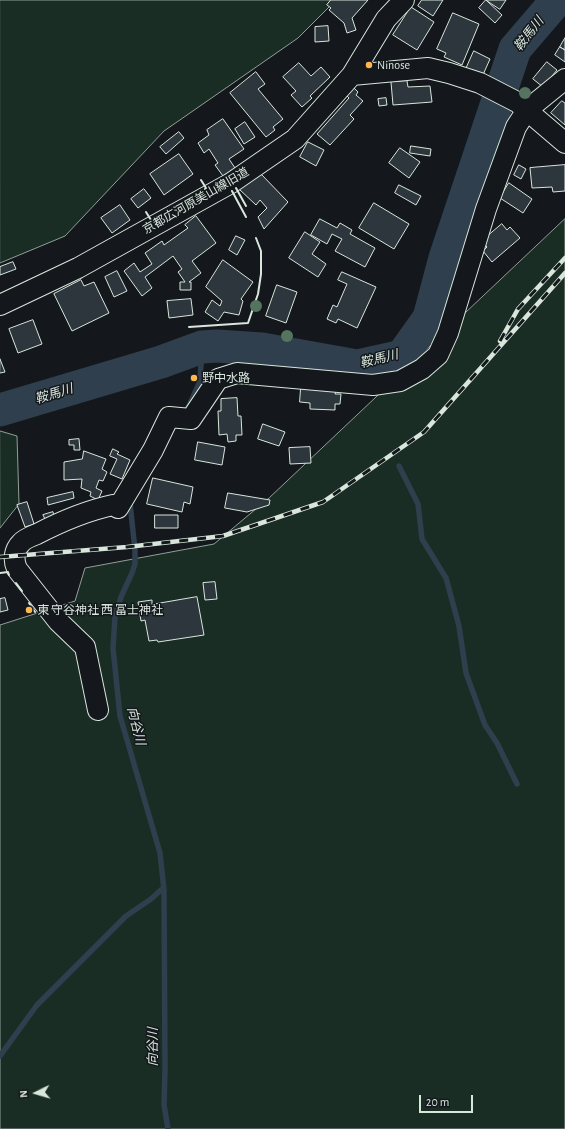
<!DOCTYPE html>
<meta charset="utf-8">
<style>
body{margin:0}
#map{position:relative;width:565px;height:1129px;overflow:hidden;background:#14181c;font-family:"Alegreya Sans",sans-serif}
canvas{display:block}
.north{position:absolute;left:16px;top:1073px;width:40px;height:40px;-webkit-text-stroke:3px #14181c;paint-order:stroke;rotate:265deg;font-size:11px;font-weight:700;line-height:16px;text-align:center;color:#d8e6dc}
.north::after{content:'';display:block;margin:auto;width:14px;height:18px;background:#d8e6dc;clip-path:polygon(50% 0,100% 100%,50% 72%,0 100%)}
.scale{position:absolute;left:419px;top:1095px;width:54px;height:18px;box-sizing:border-box;border:2px solid #d8e6dc;border-top:0;padding-left:5px;font-size:12px;line-height:14px;white-space:nowrap;color:#d8e6dc;-webkit-text-stroke:3px #14181c;paint-order:stroke}
</style>
<div id="map">
<canvas width="565" height="1129"></canvas>
<div class="north">N</div>
<div class="scale">20 m</div>
</div>
<script>
const ctx = document.querySelector('canvas').getContext('2d');
ctx.lineJoin = 'round';
function fillPath(path, color) {
  ctx.fillStyle = color;
  ctx.fill(path, 'evenodd');
}
function stroke(path, color, width, dash) {
  ctx.strokeStyle = color;
  ctx.lineWidth = width;
  ctx.lineCap = dash ? 'butt' : 'round';
  ctx.setLineDash(dash || []);
  ctx.stroke(path);
}
function label(font, color, halo, rows, align = 'center') {
  ctx.font = font + ' "Alegreya Sans","Noto Sans JP",sans-serif';
  ctx.lineWidth = 3;
  ctx.setLineDash([]);
  ctx.textBaseline = 'middle';
  ctx.strokeStyle = halo;
  ctx.fillStyle = color;
  for (const [text, x, y, turn = 0] of rows) {
    ctx.save();
    ctx.translate(x, y);
    ctx.rotate((+turn || 0) * Math.PI / 180);
    ctx.textAlign = isNaN(turn) ? turn : align;
    if (halo) ctx.strokeText(text, 0, 0);
    ctx.fillText(text, 0, 0);
    ctx.restore();
  }
}
const green = new Path2D(`
 M0,0H336L298,38L164,131L65,236L0,263Z
 M565,219V1129H0V625L75,601L85,568L214,544L269,498Z
 M0,431L17,436L19,504L0,528Z`);
fillPath(green, '#1a2d24');
stroke(green, '#939e99', 1);
stroke(new Path2D(`
 M188,408L200,381L202,347
 M399,466L418,504L422,539L446,578L459,626L466,673L485,725L497,743L517,784
 M131,500L130,503L135,550V564L132,573L121,597L115,617L113,648L120,716L160,853L164,890L165,1069L164,1105L168,1129
 M0,1056L37,1005L126,916L151,899L163,888`), '#2f3f4d', 5.5);
stroke(new Path2D(`
 M0,410L161,362L202,347L217,346L262,349L357,366L402,356L429,318L445,258L515,49L557,0`), '#2f3f4d', 33);
const building = new Path2D(`
 M331,0H368L352,18L356,30L347,33L344,23L329,10L331,8L327,5Z
 M422,0H443L433,16L418,6Z
 M486,0H506L500,9Z
 M486,0L502,15L495,23L479,8Z
 M411,7L434,22L417,50L393,35Z
 M453,13L479,24L462,65L444,57L446,53L437,49Z
 M328,26L329,41L315,42V27Z
 M565,38V50L560,47Z
 M560,47L565,50V62L555,55Z
 M474,51L490,59L482,77L466,69Z
 M547,62L557,70L543,87L533,79Z
 M299,63L311,76L321,67L330,77L310,96L312,98L302,107L291,95L296,91L283,77Z
 M256,72L265,84L258,89L283,119L273,127L275,130L266,137L230,93Z
 M407,81L408,87L430,86L432,102L393,105L391,82Z
 M354,88L358,92L356,95L363,101L350,115L354,119L330,145L317,134L349,98L347,96Z
 M386,98L387,105L379,106L378,99Z
 M562,101L565,103V125L551,113Z
 M223,119L244,149L229,159L235,168L223,176L215,165L218,163L209,149L204,153L198,143L209,135L207,130Z
 M245,122L255,137L244,144L235,129Z
 M179,132L184,138L166,154L160,147Z
 M308,142L324,150L316,166L300,157Z
 M411,146L431,149L430,156L410,153Z
 M400,148L420,162L409,178L389,163Z
 M179,154L193,174L164,195L150,174Z
 M519,165L526,169L521,179L514,175Z
 M565,165V191L553,192L552,187L532,188L530,168Z
 M260,173L288,202L264,229L258,217L267,208L260,200L256,205L239,189Z
 M509,183L532,199L523,213L500,198Z
 M399,185L421,196L416,205L395,193Z
 M144,189L151,198L138,208L131,199Z
 M374,203L409,224L394,249L359,228Z
 M120,205L130,220L112,233L101,218Z
 M196,216L216,243L192,261L201,273L189,282H191V290H180V282H185L178,272L182,269L173,256L145,277L152,288L142,296L124,271L134,263L140,272L152,264L145,253L162,241L164,245L188,228L185,225Z
 M320,219L337,228L340,223L352,230L350,234L375,248L365,267L335,251L342,239L332,234L327,244L311,235Z
 M502,224L507,230L510,227L520,238L492,262L483,251L487,247L482,241Z
 M305,232L320,242L312,254L326,264L318,277L289,258Z
 M236,236L245,240L237,255L229,250Z
 M223,260L253,282L241,299L243,301L239,315L224,312L218,321L205,312L212,300L220,306L222,301L206,287Z
 M13,262L16,269L0,275V267Z
 M117,271L127,291L114,297L105,277Z
 M342,272L376,287L357,328L338,319L336,323L327,319L333,305L337,307L347,284L338,280Z
 M81,280L84,286L94,282L109,313L72,331L54,294Z
 M277,285L297,292L286,323L266,316Z
 M191,299L193,315L169,318L167,301Z
 M33,320L42,344L18,353L9,329Z
 M0,359L5,372L0,373Z
 M301,388L336,389L335,394H341L340,404H335V410L310,409V403L300,402Z
 M237,398L238,416H241L242,435H236V441L228,442L227,434L219,435L218,411H221V399Z
 M263,424L285,432L279,446L258,439Z
 M79,439L80,450H74V445H69V440Z
 M198,442L225,447L222,465L195,460Z
 M310,447L311,463L290,464L289,448Z
 M113,449L119,452L117,454L130,460L122,479L110,474L117,459L110,456Z
 M84,451L106,459L102,469L107,472L103,481L99,480L96,488L102,491L98,500L90,496L91,492L81,488L82,479L64,480V462L82,459Z
 M153,478L193,487L190,504L184,502L182,512L147,504Z
 M73,492L74,498L48,505L47,498Z
 M228,493L270,500L269,505L247,512L225,508Z
 M27,502L34,524L25,527L17,505Z
 M53,512L54,516L45,519L43,515Z
 M155,515H178V528H155Z
 M215,582L217,599L205,600L203,583Z
 M197,597L204,635L158,642L157,640L149,641L145,620L141,621L138,602L152,600V604Z
 M5,598L8,610L0,612V599Z`);
fillPath(building, '#2c363c');
stroke(building, '#d8e6dc', 1);
const minor = new Path2D(`
 M352,75L428,68L449,73L480,83L517,102L565,143
 M0,305L78,268L231,183L295,139L352,75L386,19L404,0
 M98,710L85,647L58,621L17,569C13,560 14,550 21,543C24,539 32,536 37,534C62,521 85,511 113,505L118,508L153,450L169,417L191,419L218,379L237,373L373,385L400,381L422,369L438,355L448,333L486,209L516,127L527,110L565,79`);
stroke(minor, '#d8e6dc', 22);
stroke(minor, '#14181c', 20);
const rail = new Path2D(`
 M500,341L518,309L565,258
 M0,557L127,547L223,536L323,502L424,432L565,273`);
stroke(rail, '#d8e6dc', 4.5);
stroke(rail, '#14181c', 3, [9]);
stroke(new Path2D(`
 M201,180L206,188L205,189
 M236,188L246,206
 M232,191L246,217
 M146,212L151,220
 M189,327L248,323L258,294L261,274V251L256,238
 M0,573L8,572L9,575
 M16,583L22,591
 M29,603L35,612`), '#d8e6dc', 2);
ctx.fillStyle = '#55745f';
for (const [x, y] of [
 [525,93],
 [256,306],
 [287,336]
]) {
  ctx.beginPath();
  ctx.arc(x, y, 6, 0, 2 * Math.PI);
  ctx.fill();
}
for (const [x, y, r, color] of [
 [369,65,4,"#ffb74d"],
 [194,378,4,"#ffb74d"],
 [29,610,4,"#ffb74d"]
]) {
  const dot = new Path2D();
  dot.arc(x, y, r, 0, 2 * Math.PI);
  ctx.fillStyle = color;
  ctx.fill(dot);
  stroke(dot, '#14181c', 1.5);
}
label('12px', '#d8e6dc', '#14181c', [
 ["Ninose",377,65],
 ["野中水路",202,378],
 ["東 守谷神社 西 冨士神社",37,610]
], 'left');
label('12px', '#d8e6dc', '#14181c', [
 ["京都広河原美山線旧道",196,201,-30]
]);
label('italic 13px', '#d8e6dc', '#14181c', [
 ["鞍馬川",529,34,-52],
 ["鞍馬川",379,359,-14],
 ["鞍馬川",54,394,-17],
 ["向谷川",136,726,76],
 ["向谷川",153,1047,-90]
]);
</script>
